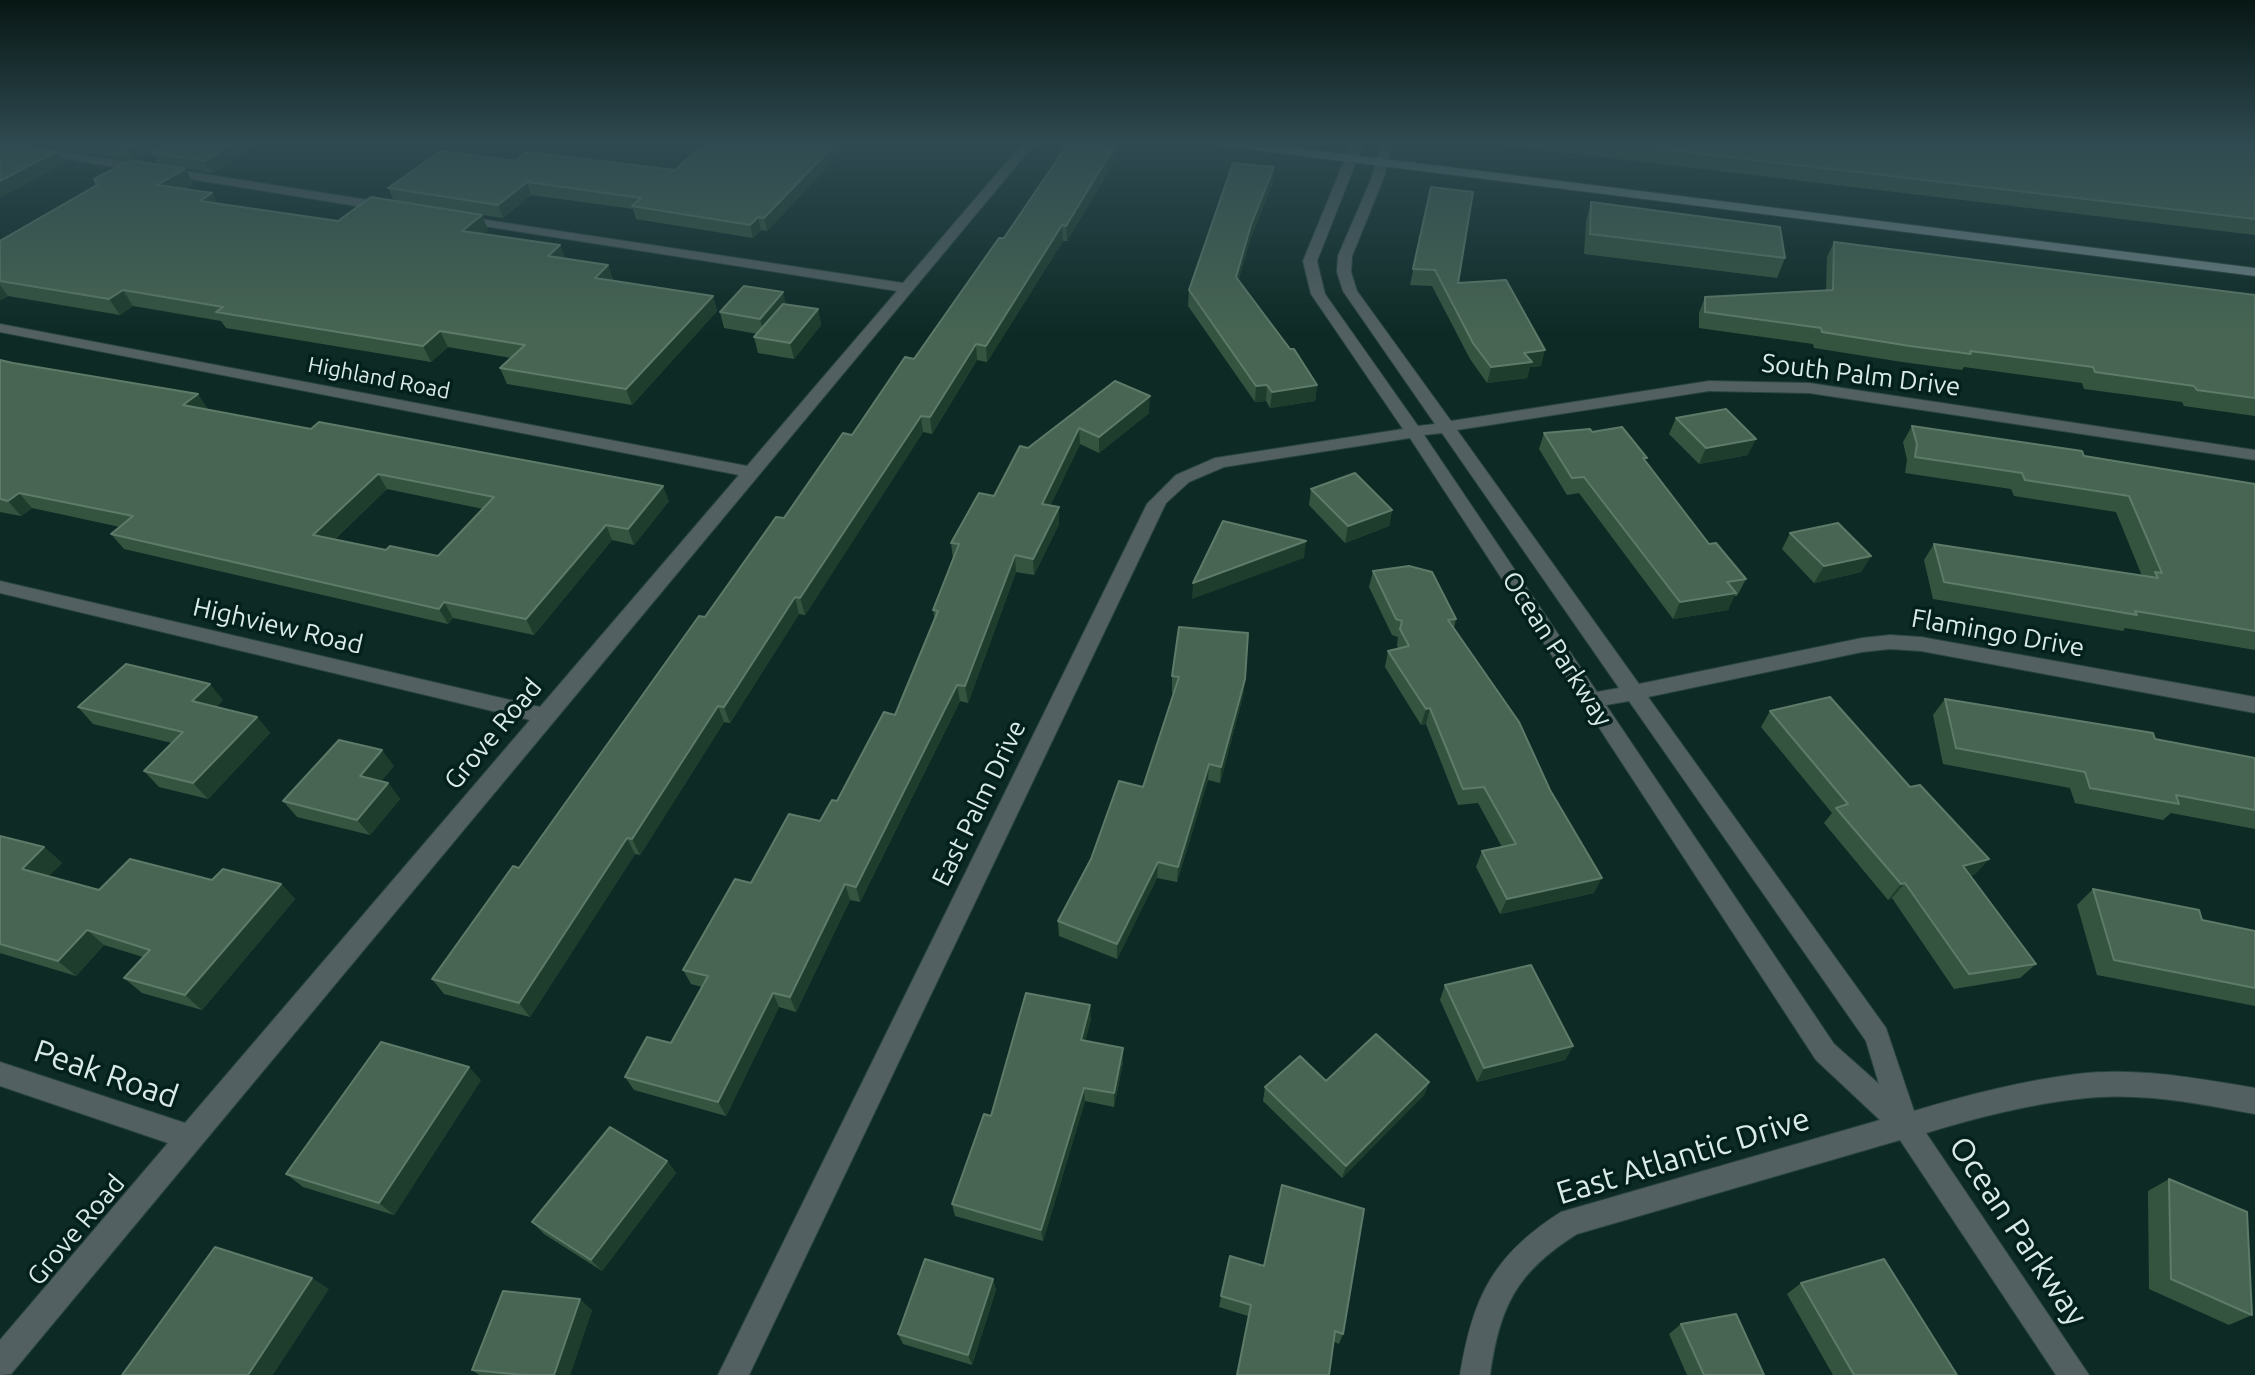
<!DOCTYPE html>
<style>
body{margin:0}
canvas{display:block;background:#0d2a25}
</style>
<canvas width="2255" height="1375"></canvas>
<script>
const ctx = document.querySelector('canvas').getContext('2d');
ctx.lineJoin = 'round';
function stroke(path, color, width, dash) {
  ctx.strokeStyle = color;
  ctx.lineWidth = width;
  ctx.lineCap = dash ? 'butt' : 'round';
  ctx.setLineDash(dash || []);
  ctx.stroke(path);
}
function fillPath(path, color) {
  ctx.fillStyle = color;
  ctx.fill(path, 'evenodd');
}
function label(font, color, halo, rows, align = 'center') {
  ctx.font = font + ' Ubuntu,sans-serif';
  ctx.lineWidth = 7;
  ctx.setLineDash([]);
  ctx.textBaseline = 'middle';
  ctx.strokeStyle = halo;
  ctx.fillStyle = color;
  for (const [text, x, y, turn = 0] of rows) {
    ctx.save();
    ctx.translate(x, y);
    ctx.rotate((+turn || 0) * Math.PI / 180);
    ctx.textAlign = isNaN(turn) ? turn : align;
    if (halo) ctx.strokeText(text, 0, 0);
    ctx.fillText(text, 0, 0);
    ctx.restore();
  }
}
const street = new Path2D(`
 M0,142L387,203L394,207L387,211L0,148Z
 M1024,142H1036L11,1374L0,1375V1340L168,1143L0,1086V1062L185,1123L530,720L0,593V581L540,707L739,475L0,332V324L747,466L897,291L458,222L453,221V215L903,283Z
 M1352,142H1364L1317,261L1325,294L1418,426L1435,424L1343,291L1337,272L1338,256L1372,177L1381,142H1393L1384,177L1352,256L1351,272L1357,291L1451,421L1709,381L1809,383L2255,450V460L1809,393L1709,391L1457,430L1639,684L1862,638L1890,635L1921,637L2255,697V713L1921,651L1890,649L1862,652L1648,697L1886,1028L1914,1111C1967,1095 2021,1081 2077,1074C2136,1067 2197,1078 2255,1088V1114C2197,1103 2136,1091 2077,1099C2025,1105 1975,1118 1926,1133L2089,1375H2056L1900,1140L1577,1234C1517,1272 1500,1305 1490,1375H1460C1473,1297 1493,1255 1561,1212L1880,1120L1816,1060L1410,438L1224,467L1189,482L1166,503L749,1375H718L1147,504L1176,475L1215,458L1403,429L1311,294L1303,261ZM1442,433L1619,688L1597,692L1424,435ZM1629,701L1866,1041L1879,1084L1834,1044L1606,705Z`);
const secondary = new Path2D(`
 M1217,142H1249L2255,268V276L1223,146Z`);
stroke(street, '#2a4540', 2);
stroke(secondary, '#2a4540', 2);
fillPath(street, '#536062');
fillPath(secondary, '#6c8184');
fillPath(new Path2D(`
 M16,142H262L212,173L158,164L151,152H152L134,161L194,184L184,189L218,203L338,221L394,201L388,188L516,161L675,170L851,142L767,231L761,230L753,238L636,219L633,209L531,195L503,218L482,215L488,230L483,234L560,245L565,259L608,265L613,280L713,296L717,311L632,405L507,384L500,368L511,358L448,347L431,362L226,328L221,321L133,306L120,315L8,296L0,300V241L97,185L134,161Z
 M1476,142H2255V235Z
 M1116,159L1067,241H1063L987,362L977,360L932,434L923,432L805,615L799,614L730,723L724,722L640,855L635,854L530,1017L444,994L432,979L519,868L705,617L784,518L914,359L1004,238Z
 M1273,182L1250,240L1238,281L1317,385L1315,401L1270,408L1266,401L1255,402L1188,306L1189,290Z
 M1431,187L1458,283L1541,366L1530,367L1527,378L1487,383L1470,359L1432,286L1410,285Z
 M1591,202L1785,258L1777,278L1584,254L1586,221Z
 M1834,242L2255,295V416L2184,406L2182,402L2084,389L2082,383L1964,367L1962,370L1902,362L1814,348L1813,344L1699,328V313L1705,297L1826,290L1827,257Z
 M818,309L821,325L794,359L758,353L754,337L758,334L724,328L720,312Z
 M0,360L208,409L207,410L669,501L634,545L612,540L534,635L453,618L448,624L124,549L111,534L120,527L32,508L21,516L0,512ZM387,489L483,509L438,556L386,550L335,539Z
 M1115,381L1149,413L1099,453L1080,444L1050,506L1059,507V524L1034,575L1016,572L968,703L960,701L860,902L850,900L796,1012L779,1007L726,1116L634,1090L625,1077L671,1043L702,987L691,984L683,970L751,883L820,821L837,801L895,715L935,620L933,610L953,559L951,543L994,496L1028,448Z
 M1676,418L1748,455L1699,464L1669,434Z
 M1912,426L2255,484V650L2125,628L2123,631L1933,599L1924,560L1934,544L2142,576L2116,512L2014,496L2011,489L1905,473L1907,460L1903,442Z
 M1592,432L1646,462L1709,544L1746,579L1737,596H1734L1728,610L1673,619L1579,493L1567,495L1539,449L1544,433Z
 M1311,489L1392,510L1389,526L1345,543L1309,505Z
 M1790,533L1871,556L1861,572L1814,583L1782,549Z
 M1373,571L1456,619L1454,628L1594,893L1500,914L1476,867L1482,851L1502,847L1478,803L1458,805L1426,724L1421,725L1385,667L1388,651L1398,649L1397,645L1398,637L1392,635L1369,587Z
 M1172,676L1245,679L1243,696L1220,783L1208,780L1177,882L1157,878L1117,959L1059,936L1058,921L1143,787L1174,693H1172Z
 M1945,699L2255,758V829L2171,813L2163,820L2075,803L2070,788L1943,764L1933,715Z
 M223,700L216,707L257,717L270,733L208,799L159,787L144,771L172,743L93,724L78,707Z
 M1770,711L1910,787L1989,859L1975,874L1970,876L2036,964L2020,978L1954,989L1892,898L1888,900L1824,823L1832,813L1761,727Z
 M394,766L381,781L388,783L400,799L370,835L297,817L283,801Z
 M0,836L44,847L62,863L48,876L99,890L212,880L281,884L295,899L202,1010L142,993L124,978L143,957L104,945L76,976L0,953Z
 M2093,889L2202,920L2255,931V1006L2097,975L2077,905Z
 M1445,985L1573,1046L1565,1060L1477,1082L1440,1000Z
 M1091,1019L1085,1041L1123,1062L1114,1107L1085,1101L1043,1241L955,1216L952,1204L991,1116Z
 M481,1080L394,1215L303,1187L286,1174Z
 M1326,1081L1429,1082L1424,1095L1342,1178L1263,1101L1265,1087Z
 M667,1161L676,1173L602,1271L544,1234L532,1222Z
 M2169,1179L2252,1315L2229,1325L2149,1289L2148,1191Z
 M1230,1256L1343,1334L1339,1344L1334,1342L1329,1375H1237L1248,1316L1219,1307Z
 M993,1279L996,1290L972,1365L903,1344L898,1334Z
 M1801,1283L1957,1375H1833L1787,1294Z
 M592,1310L570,1375H479L472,1370Z
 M1681,1324L1764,1375H1687L1669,1334Z`), '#355440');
fillPath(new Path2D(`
 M141,142H171L134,161L127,149Z
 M236,142H262L212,173L205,161Z
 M837,142H851L767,231L764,218Z
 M1116,144V159L1067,241L1066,226Z
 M57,151L65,163L0,198V181Z
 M1274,167L1273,182L1250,240L1235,293L1236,277L1251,225Z
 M185,169L194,184L166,200L157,185Z
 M527,182L531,195L503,218L498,205Z
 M212,193L221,209L200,201Z
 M482,215L488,230L468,246L462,231Z
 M758,217L761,230L753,238L750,225Z
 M1062,225L1063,241L987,362L986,346Z
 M560,245L566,261L548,256Z
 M608,265L613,281L595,278Z
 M0,285L8,296L1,300H0Z
 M123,290L133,306L120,315L109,299Z
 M783,292L787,308L764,335L760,319Z
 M713,296L717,311L632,405L626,389Z
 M818,309L821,325L794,359L790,343Z
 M440,331L448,347L431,362L423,346Z
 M976,344L977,360L932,434L930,417Z
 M1545,350L1541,366L1530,367L1527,378L1487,383L1491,367L1524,353Z
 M1267,385L1266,401L1255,402L1256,386Z
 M1317,385L1315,401L1270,408L1272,392Z
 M198,394L208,409L193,421L183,405Z
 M1150,396L1149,413L1099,453V437Z
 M921,416L923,432L805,615L800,598Z
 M1079,428L1080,444L1043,521L1042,504Z
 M1756,439L1748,455L1699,464L1706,448Z
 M378,474L387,489L323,550L313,535Z
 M663,486L669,501L634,545L628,529Z
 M19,493L32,508L21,516L8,501Z
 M1059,507V524L1034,575L1033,559Z
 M1392,510L1389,526L1345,543L1348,526Z
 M606,525L612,540L534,635L526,619Z
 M1306,541L1304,558L1192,599L1193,583Z
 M1015,555L1016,572L968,703L965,686Z
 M1871,556L1861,572L1814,583L1824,566Z
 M1736,593L1728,610L1673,619L1680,602Z
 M795,597L799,614L730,723L724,707Z
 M444,602L453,618L448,624L439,609Z
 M1245,679L1243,696L1220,783L1221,767Z
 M210,684L223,700L206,718L192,701Z
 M957,685L960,701L860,902L856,887Z
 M718,706L724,722L640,855L632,839Z
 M1430,708L1426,724L1421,725L1426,709Z
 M257,717L270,733L208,799L193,783Z
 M382,750L394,766L372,792L360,776Z
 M1209,764L1208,780L1177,882L1178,867Z
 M388,783L400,799L370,835L357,820Z
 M627,838L635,854L530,1017L519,1003Z
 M44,847L62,863L40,885L22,869Z
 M1989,859L1975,874L1950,882L1963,866Z
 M1158,862L1157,878L1117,959V944Z
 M1602,878L1594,893L1500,914L1507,899Z
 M1905,883L1892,898L1888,900L1901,884Z
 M281,884L295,899L202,1010L185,995Z
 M845,884L850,900L796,1012L790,997Z
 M87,930L104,945L76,976L58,961Z
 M773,993L779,1007L726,1116L718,1102Z
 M1090,1005L1091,1019L1082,1054L1081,1040Z
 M1573,1046L1565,1060L1477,1082L1484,1068Z
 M1123,1048V1062L1114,1107V1093Z
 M469,1067L481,1080L394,1215L379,1203Z
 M1429,1082L1424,1095L1342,1178L1346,1166Z
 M1084,1088L1085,1101L1043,1241L1041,1230Z
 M667,1161L676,1173L602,1271L591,1260Z
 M312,1278L329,1289L273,1375H248Z
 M993,1279L996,1290L972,1365L968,1355Z
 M580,1299L592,1310L570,1375H554Z`), '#1e3d2d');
const building = new Path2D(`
 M0,142H6L57,151L0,181Z
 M82,142H141L127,149Z
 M170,142H236L205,161L151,152Z
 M706,142H837L764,218L758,217L750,225L632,206L641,198L527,182L498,205L388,188L441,151L516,161L526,152L675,170Z
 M1069,142H1099L1116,144L1066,226L1062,225L986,346L976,344L930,417L921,416L800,598L795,597L724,707L718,706L632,839L627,838L519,1003L432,979L513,866L519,868L699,616L705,617L776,517L784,518L843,433L852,435L905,357L914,359L999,238H1004Z
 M1602,142H2255V219Z
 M131,160L185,169L157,185L212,193L200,201L338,221L371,197L482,215L462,231L560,245L548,256L608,265L595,278L713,296L626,389L500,368L525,345L440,331L423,346L216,312L223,307L123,290L109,299L0,281V241L97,185L94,179Z
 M1233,163L1274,167L1251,225L1236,277L1290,349H1294L1317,385L1272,392L1267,385L1256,386L1189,290Z
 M1431,187L1473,192L1458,283L1506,280L1545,350L1524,353L1532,362L1491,367L1473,343L1435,270L1413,269Z
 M1591,202L1780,227L1785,258L1590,234Z
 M1834,242L2255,295V398L2197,390L2194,386L2095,372L2093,367L1970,351L1971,354L1910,346L1822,332L1821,328L1705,312V297L1833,290Z
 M744,286L783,292L760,319L720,312Z
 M783,304L818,309L790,343L754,337Z
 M0,360L13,363L198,394L183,405L311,429L319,422L663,486L628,529L606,525L526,619L444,602L439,609L111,534L133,516L19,493L8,501L0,499ZM378,474L494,497L438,556L390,546L386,550L313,535Z
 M1115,381L1150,396L1099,437L1079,428L1042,504L1059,507L1033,559L1015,555L965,686L957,685L856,887L845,884L790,997L773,993L718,1102L625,1077L647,1037L671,1043L708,976L683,970L735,879L751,883L789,814L820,821L832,800L837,801L884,712L895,715L938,611L933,610L959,544L951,543L979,493L994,496L1020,446L1028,448Z
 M1726,409L1756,439L1706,448L1676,418Z
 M1912,426L2082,451L2084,456L2255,484V631L2135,611L2137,615L1944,582L1934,544L2158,578L2155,572L2162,573L2129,496L2025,480L2022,473L1915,457L1917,444Z
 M1622,427L1647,458H1643L1709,544L1716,543L1746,579L1727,582L1736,593L1680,602L1584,477L1572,478L1544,433L1590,429L1592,432Z
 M1355,473L1392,510L1348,526L1311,489Z
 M1223,521L1306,541L1193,583Z
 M1838,523L1871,556L1824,566L1790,533Z
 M1409,566L1432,572L1456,619L1448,620L1519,722L1550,790L1602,878L1507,899L1482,851L1516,844L1484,787L1463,789L1430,708L1426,709L1388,651L1409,646L1400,629L1402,621L1396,619L1373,571Z
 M1179,627L1248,633L1245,679L1221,767L1209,764L1178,867L1158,862L1117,944L1058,921L1091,859L1119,781L1143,787L1179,677L1172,676Z
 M126,664L210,684L192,701L257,717L193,783L144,771L183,732L78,707Z
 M1830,697L1910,787L1920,785L1989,859L1963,866L2036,964L1969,974L1905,883L1901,884L1836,808L1848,804L1770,711Z
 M1945,699L2153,733L2155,739L2255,758V810L2176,795L2179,804L2090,788L2085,772L1956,748Z
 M339,740L382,750L360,776L388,783L357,820L283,801Z
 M0,836L44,847L22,869L99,890L130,859L212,880L223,869L281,884L185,995L124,978L150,950L87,930L58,961L0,944Z
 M2093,889L2199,910L2202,920L2255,931V988L2114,960Z
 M1531,965L1573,1046L1484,1068L1445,985Z
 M1026,993L1090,1005L1081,1040L1123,1048L1114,1093L1084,1088L1041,1230L952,1204L984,1114L991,1116Z
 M1376,1034L1429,1082L1346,1166L1265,1087L1300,1056L1326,1081Z
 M381,1042L469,1067L379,1203L286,1174Z
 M610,1127L667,1161L591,1260L532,1222Z
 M2169,1179L2247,1212L2252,1315L2171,1279Z
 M1282,1185L1364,1209L1343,1334L1335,1331L1329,1375H1237L1251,1305L1221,1296L1230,1256L1264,1266Z
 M215,1247L312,1278L248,1375H122Z
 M925,1259L993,1279L968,1355L898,1334Z
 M1884,1259L1957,1375H1854L1801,1283Z
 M503,1291L580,1299L554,1375H524L472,1370Z
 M1736,1314L1764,1375H1704L1681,1324Z`);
fillPath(building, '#476552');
stroke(building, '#5e7a69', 2);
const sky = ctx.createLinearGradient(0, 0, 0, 334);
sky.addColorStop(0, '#071714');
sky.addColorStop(0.43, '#2f4a51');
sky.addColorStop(1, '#2f4a5100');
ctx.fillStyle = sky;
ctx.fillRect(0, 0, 2255, 334);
label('22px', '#daebe7', '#03201c', [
 ["Highland Road",379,378,11]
]);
label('26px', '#daebe7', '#03201c', [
 ["South Palm Drive",1861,375,7],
 ["Highview Road",278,626,13],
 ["Flamingo Drive",1998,633,10],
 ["Ocean Parkway",1557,649,57],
 ["Grove Road",493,734,-50],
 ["East Palm Drive",979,803,-64],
 ["Grove Road",76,1230,-50]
]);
label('32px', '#daebe7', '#03201c', [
 ["Peak Road",106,1074,19],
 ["East Atlantic Drive",1683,1156,-17],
 ["Ocean Parkway",2018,1231,56]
]);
</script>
